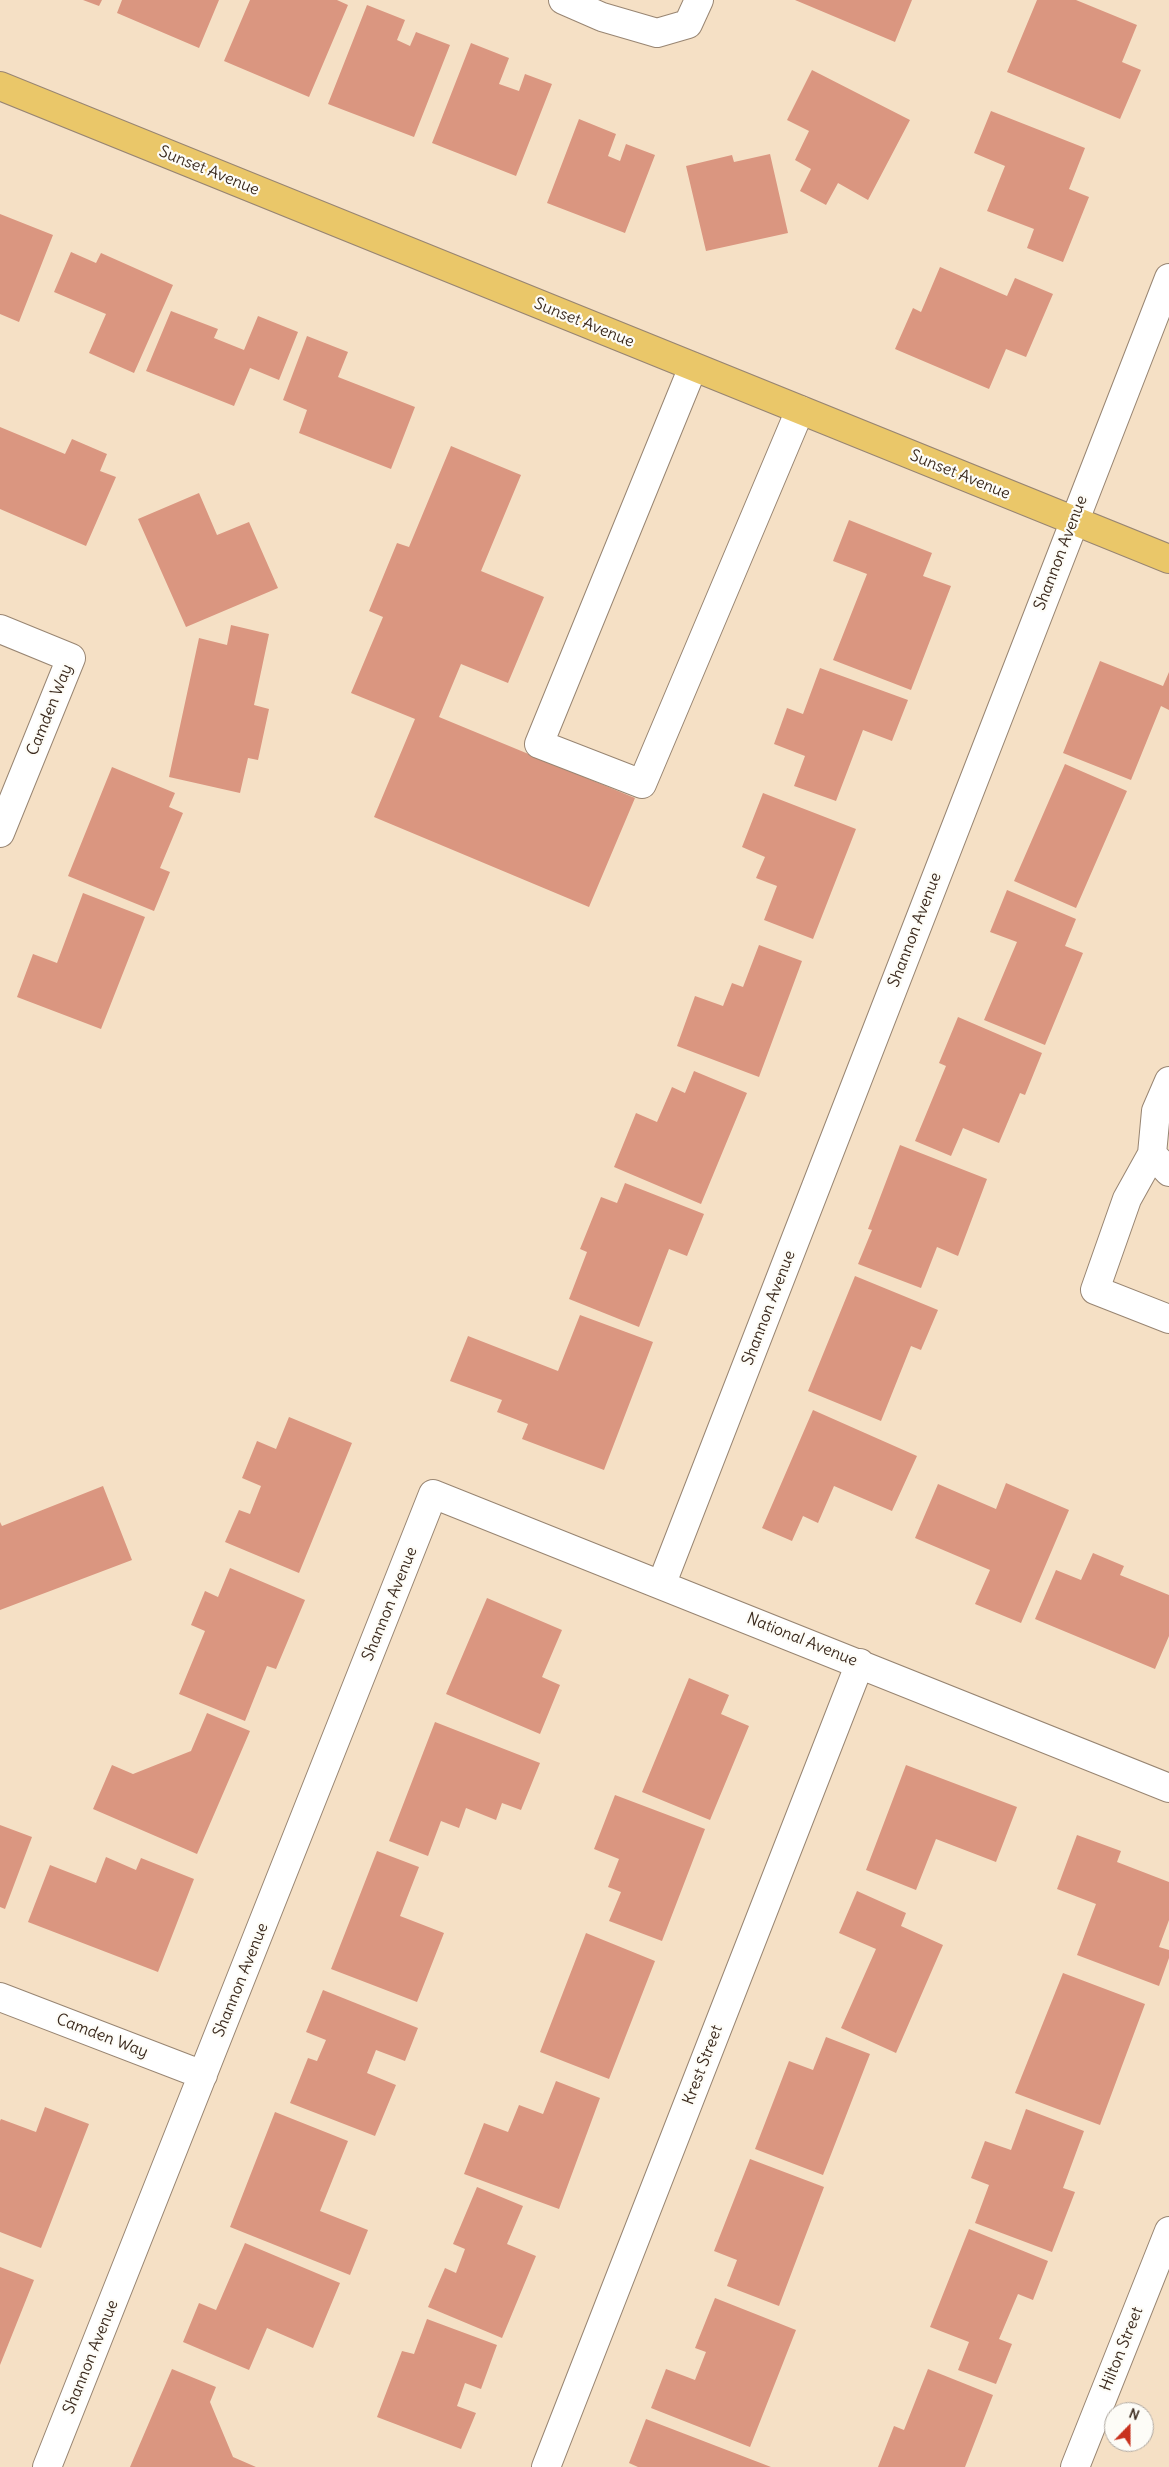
<!DOCTYPE html>
<style>
body{margin:0}
#map{position:relative;width:1169px;height:2467px;overflow:hidden;background:#f5e0c5;font-family:Delius,sans-serif}
canvas{display:block}
.north{position:absolute;left:1104px;top:2402px;width:50px;height:50px;box-sizing:border-box;background:#fdfcf7;border:1px solid #afa8a0;border-radius:50%;rotate:22deg;font-size:14px;font-weight:700;line-height:20px;text-align:center;color:#3b2a1e}
.north::after{content:'';display:block;margin:auto;width:18px;height:22px;background:#c8321e;clip-path:polygon(50% 0,100% 100%,50% 72%,0 100%)}
</style>
<div id="map">
<canvas width="1169" height="2467"></canvas>
<div class="north">N</div>
</div>
<script>
const ctx = document.querySelector('canvas').getContext('2d');
ctx.lineJoin = 'round';
function fillPath(path, color) {
  ctx.fillStyle = color;
  ctx.fill(path, 'evenodd');
}
function stroke(path, color, width, dash) {
  ctx.strokeStyle = color;
  ctx.lineWidth = width;
  ctx.lineCap = dash ? 'butt' : 'round';
  ctx.setLineDash(dash || []);
  ctx.stroke(path);
}
function label(font, color, halo, rows, align = 'center') {
  ctx.font = font + ' Delius,sans-serif';
  ctx.lineWidth = 4.5;
  ctx.setLineDash([]);
  ctx.textBaseline = 'middle';
  ctx.strokeStyle = halo;
  ctx.fillStyle = color;
  for (const [text, x, y, turn = 0] of rows) {
    ctx.save();
    ctx.translate(x, y);
    ctx.rotate((+turn || 0) * Math.PI / 180);
    ctx.textAlign = isNaN(turn) ? turn : align;
    if (halo) ctx.strokeText(text, 0, 0);
    ctx.fillText(text, 0, 0);
    ctx.restore();
  }
}
fillPath(new Path2D(`
 M83,0H102L99,6Z
 M122,0H219L199,48L117,13Z
 M250,0H337L348,5L309,97L224,61Z
 M795,0H912L895,42Z
 M1037,0H1076L1137,25L1122,62L1141,70L1120,119L1007,72Z
 M367,5L405,20L397,40L410,46L416,32L450,45L414,137L328,104Z
 M471,43L509,58L499,84L519,91L525,74L552,84L516,176L432,143Z
 M812,70L910,120L868,200L838,183L826,205L800,191L811,169L795,160L809,131L787,120Z
 M991,111L1085,148L1069,189L1089,197L1063,262L1027,248L1034,229L987,211L1005,166L974,153Z
 M579,119L616,134L608,156L620,161L626,144L655,155L625,233L547,203Z
 M770,154L788,233L706,251L686,166L732,155L734,162Z
 M0,214L53,235L19,322L0,314Z
 M71,252L96,263L101,253L173,285L134,373L89,353L106,314L54,292Z
 M940,267L1007,296L1015,278L1053,294L1026,357L1006,349L989,389L895,349L913,308L921,312Z
 M171,311L218,329L214,338L244,350L258,316L298,332L279,380L250,368L234,406L146,371Z
 M307,336L348,352L338,377L415,407L391,469L299,433L307,410L283,400Z
 M0,427L65,454L72,439L107,454L100,471L116,477L86,546L0,509Z
 M451,446L521,475L481,571L544,597L508,683L461,664L439,717L635,798L589,907L374,817L415,719L351,693L383,617L369,611L397,543L409,547Z
 M199,493L217,535L249,522L278,588L186,627L138,519Z
 M849,520L932,553L923,576L951,586L911,690L833,660L867,574L833,561Z
 M231,625L269,634L254,705L269,709L258,760L248,758L240,793L169,777L199,638L227,645Z
 M1100,661L1163,686L1169,672V710L1161,706L1131,780L1063,753Z
 M820,668L908,700L892,741L863,730L836,801L794,786L805,756L774,744L787,708L803,714Z
 M1065,764L1127,791L1076,908L1014,881Z
 M112,767L175,793L169,807L183,813L160,868L170,872L154,911L68,876Z
 M763,793L856,829L813,939L764,920L777,886L756,878L765,857L742,847Z
 M1007,890L1076,919L1065,946L1083,953L1045,1045L984,1020L1017,942L990,932Z
 M83,893L145,917L101,1029L17,997L33,954L57,963Z
 M759,945L802,961L759,1077L677,1046L695,996L723,1006L732,983L743,987Z
 M958,1017L1042,1053L1025,1095L1020,1093L999,1143L963,1128L951,1156L915,1141L946,1066L939,1063Z
 M694,1071L747,1093L701,1204L614,1167L636,1113L657,1122L672,1087L685,1093Z
 M900,1145L987,1179L958,1256L937,1247L921,1288L858,1264L872,1230L868,1229Z
 M625,1183L704,1214L687,1256L669,1249L639,1327L569,1299L587,1252L580,1249L601,1197L617,1203Z
 M855,1276L938,1310L921,1350L911,1346L881,1421L808,1391Z
 M580,1315L653,1342L604,1470L522,1439L528,1424L497,1412L502,1400L450,1381L468,1336L558,1371Z
 M813,1410L917,1456L892,1511L834,1486L818,1523L803,1516L792,1541L762,1528Z
 M289,1417L352,1443L299,1573L225,1542L239,1510L250,1514L261,1486L242,1478L257,1441L276,1449Z
 M1006,1483L1069,1510L1021,1623L975,1604L990,1570L915,1538L938,1484L996,1509Z
 M103,1486L132,1560L0,1610V1522L2,1526Z
 M1093,1553L1124,1566L1120,1575L1169,1595V1636L1155,1669L1035,1619L1056,1570L1081,1580Z
 M230,1568L305,1600L276,1669L267,1666L245,1721L179,1694L205,1631L191,1625L205,1591L218,1597Z
 M487,1598L562,1630L542,1677L560,1685L540,1734L446,1694Z
 M689,1678L729,1695L721,1714L749,1726L710,1820L642,1792Z
 M207,1713L250,1731L197,1854L93,1809L112,1765L133,1774L191,1751Z
 M435,1722L540,1763L521,1810L502,1803L496,1820L466,1808L459,1828L441,1821L428,1856L389,1841Z
 M906,1765L1017,1807L996,1862L936,1839L916,1890L866,1870Z
 M615,1795L705,1829L662,1941L609,1921L621,1892L608,1887L619,1859L594,1849Z
 M0,1825L32,1837L5,1909L0,1907Z
 M1077,1835L1121,1851L1117,1862L1169,1882V1920L1159,1947L1169,1950V1958L1159,1986L1077,1955L1096,1904L1057,1889Z
 M377,1851L419,1867L400,1916L444,1933L417,2002L331,1969Z
 M106,1857L136,1870L141,1858L194,1879L158,1972L28,1922L50,1865L96,1883Z
 M857,1891L906,1913L901,1926L943,1945L896,2053L841,2028L876,1949L839,1933Z
 M586,1933L655,1961L609,2079L540,2052Z
 M1063,1973L1145,2004L1100,2125L1015,2093Z
 M323,1990L418,2028L405,2061L376,2050L367,2073L396,2085L375,2136L290,2103L308,2058L317,2061L326,2040L306,2032Z
 M826,2037L870,2054L823,2175L755,2149L789,2061L813,2070Z
 M556,2081L600,2098L559,2209L464,2174L484,2123L508,2132L519,2105L543,2114Z
 M45,2107L89,2124L41,2248L0,2232V2121L1,2119L36,2132Z
 M1026,2109L1084,2131L1063,2188L1075,2192L1052,2252L975,2223L989,2185L971,2178L985,2141L1011,2150Z
 M275,2112L348,2141L320,2211L368,2230L350,2275L230,2227Z
 M750,2159L824,2187L779,2306L727,2286L737,2260L714,2251Z
 M477,2187L523,2206L507,2244L536,2256L502,2338L428,2307L445,2268L456,2273L465,2249L453,2244Z
 M969,2229L1048,2261L1033,2300L1018,2294L999,2339L1012,2344L996,2384L958,2370L969,2342L930,2327Z
 M245,2243L340,2283L313,2348L267,2328L249,2370L183,2342L199,2303L216,2310Z
 M0,2267L34,2280L0,2365Z
 M715,2298L796,2330L750,2447L651,2408L666,2369L695,2380L706,2352L695,2348Z
 M427,2319L497,2345L481,2389L465,2383L457,2406L476,2413L461,2449L377,2417L402,2351L414,2354Z
 M172,2369L216,2387L210,2402L233,2457L256,2467H130Z
 M928,2369L993,2395L965,2467H878L894,2426L904,2430Z
 M646,2419L771,2467H638L629,2463Z`), '#da9680');
const minor = new Path2D(`
 M563,0L602,17L657,33L688,24L699,0
 M693,367L539,744L642,784L800,410
 M0,629L71,658L0,833
 M1169,1081L1156,1111L1152,1154L1169,1172
 M1152,1154L1127,1199L1095,1290L1169,1319
 M662,1583L1169,278
 M0,1997L203,2075
 M47,2467L433,1494L1169,1788
 M546,2467L860,1663
 M1075,2467L1169,2231`);
const major = new Path2D(`
 M0,86L1169,559`);
stroke(minor, '#988572', 30);
stroke(major, '#988572', 30);
stroke(minor, '#fff', 28);
stroke(major, '#eac769', 28);
label('16px', '#3b2a1e', '#fdfcf7', [
 ["Sunset Avenue",209,171,22],
 ["Sunset Avenue",584,323,22],
 ["Sunset Avenue",960,475,22],
 ["Shannon Avenue",1061,553,-69],
 ["Camden Way",50,710,-68],
 ["Shannon Avenue",915,930,-69],
 ["Shannon Avenue",769,1308,-69],
 ["Shannon Avenue",390,1604,-68],
 ["National Avenue",802,1640,22],
 ["Shannon Avenue",241,1980,-68],
 ["Camden Way",102,2036,21],
 ["Krest Street",703,2065,-69],
 ["Hilton Street",1122,2349,-68],
 ["Shannon Avenue",91,2357,-68]
]);
</script>
